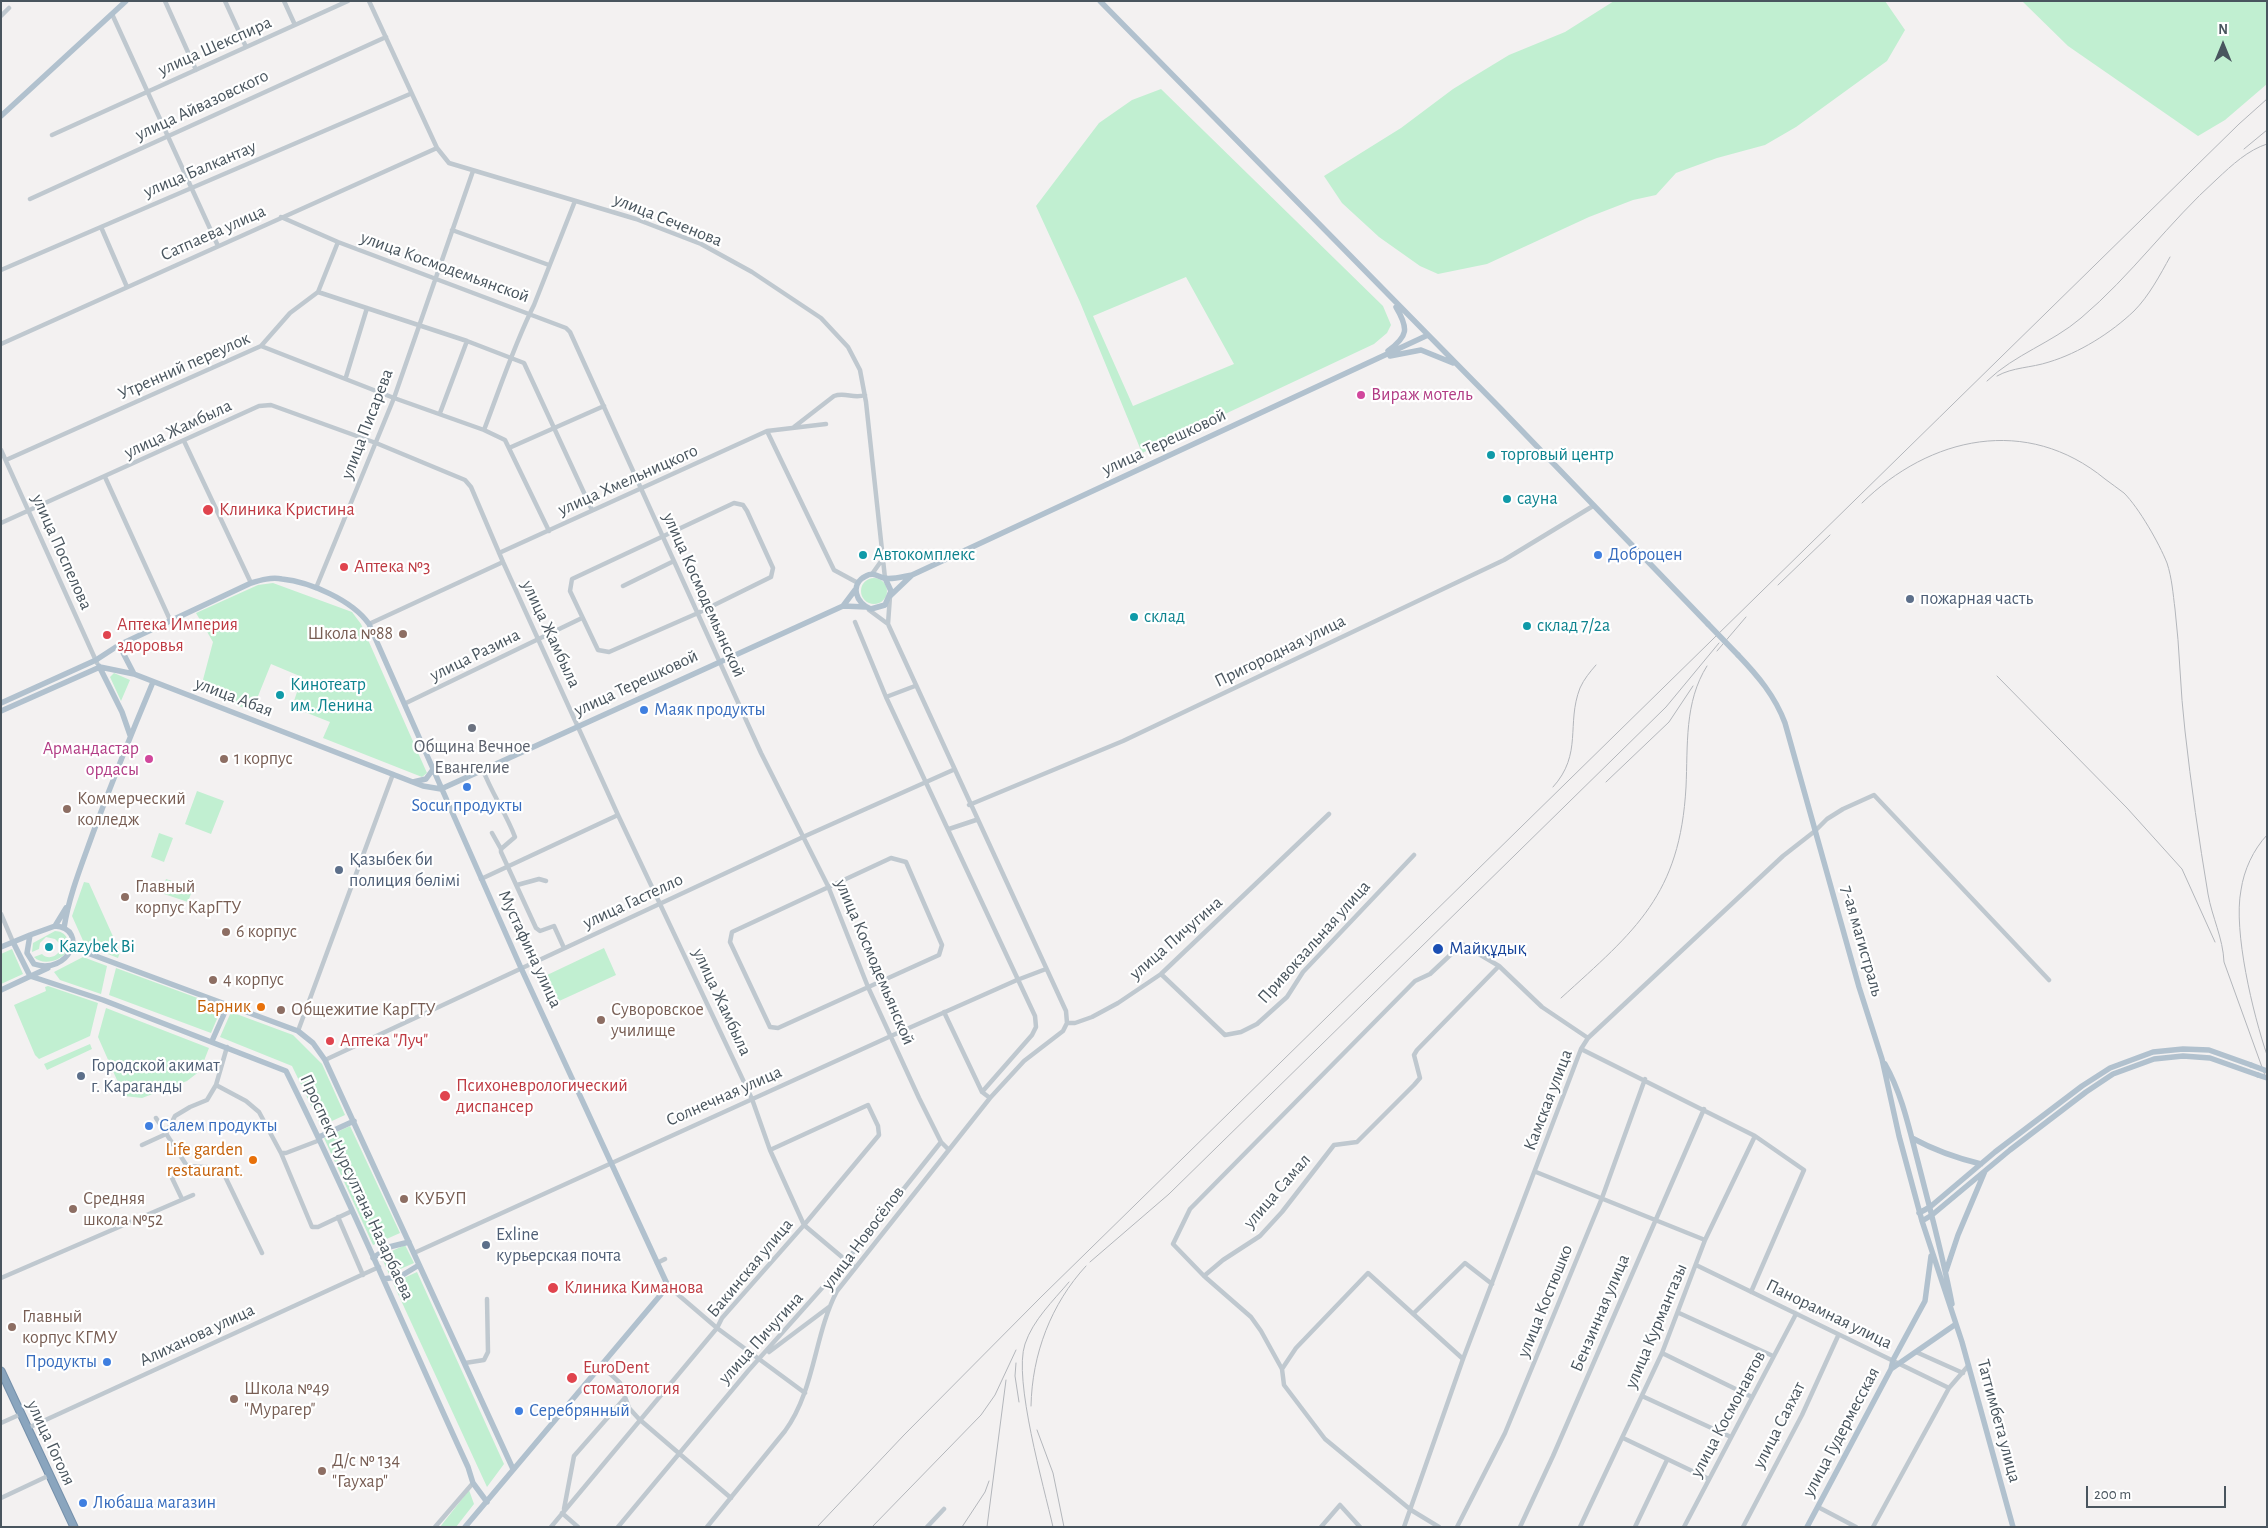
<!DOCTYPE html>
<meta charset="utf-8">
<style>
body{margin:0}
#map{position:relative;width:2268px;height:1528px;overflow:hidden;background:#f3f1f1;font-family:"Alegreya Sans",sans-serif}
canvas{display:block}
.frame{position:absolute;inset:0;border:2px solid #49555e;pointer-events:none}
.north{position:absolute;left:2198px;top:20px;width:50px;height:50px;-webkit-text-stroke:4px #fff;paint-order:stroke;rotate:0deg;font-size:14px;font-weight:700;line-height:20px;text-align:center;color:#49555e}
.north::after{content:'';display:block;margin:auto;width:18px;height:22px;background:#49555e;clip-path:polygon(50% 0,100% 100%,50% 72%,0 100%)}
.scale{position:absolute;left:2086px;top:1486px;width:140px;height:22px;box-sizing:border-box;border:2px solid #49555e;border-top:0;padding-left:6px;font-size:15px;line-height:18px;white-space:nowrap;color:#49555e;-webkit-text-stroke:4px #fff;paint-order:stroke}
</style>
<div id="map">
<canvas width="2268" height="1528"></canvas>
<div class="frame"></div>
<div class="north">N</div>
<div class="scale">200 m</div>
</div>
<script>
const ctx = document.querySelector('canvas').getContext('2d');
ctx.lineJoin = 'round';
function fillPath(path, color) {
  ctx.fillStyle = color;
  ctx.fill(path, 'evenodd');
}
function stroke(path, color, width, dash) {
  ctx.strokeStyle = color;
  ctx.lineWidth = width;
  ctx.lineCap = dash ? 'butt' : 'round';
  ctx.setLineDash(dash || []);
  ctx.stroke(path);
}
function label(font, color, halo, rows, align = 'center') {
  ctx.font = font + ' "Alegreya Sans",sans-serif';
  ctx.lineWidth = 4.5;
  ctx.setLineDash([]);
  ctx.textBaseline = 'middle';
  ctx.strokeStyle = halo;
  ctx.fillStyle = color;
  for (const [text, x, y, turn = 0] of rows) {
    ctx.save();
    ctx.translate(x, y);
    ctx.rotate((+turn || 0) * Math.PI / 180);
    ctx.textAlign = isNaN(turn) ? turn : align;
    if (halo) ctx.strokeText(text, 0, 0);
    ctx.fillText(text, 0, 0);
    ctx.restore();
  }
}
fillPath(new Path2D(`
 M1614,1H1885L1905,30L1887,61L1796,127L1765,145L1717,158L1676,173L1656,195L1633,200L1589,217L1487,264L1438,274L1420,266L1379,237L1342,203L1324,176L1401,128L1453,89L1509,55L1565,32Z
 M2022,1H2267V84L2225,120L2198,136L2068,46Z
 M1161,89L1383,306L1391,325L1387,333L1374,344L1142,453L1080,302L1036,206L1099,123L1132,100ZM1186,277L1234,364L1133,406L1093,316Z
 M861 591a13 13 0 1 1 26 0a13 13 0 1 1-26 0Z
 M273,583L352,612L361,624L427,773L422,777L323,738L330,722L292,707L302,677L271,664L252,711L200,691L213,642L196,613L258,585Z
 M114,673L130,680L121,701L110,677Z
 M197,791L224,801L211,834L185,824Z
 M159,833L173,838L164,862L151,857Z
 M166,879L193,888L188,902L161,893Z
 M84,882L89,883L120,952L118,958L85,945L72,916Z
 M55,931C66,931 72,942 66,952C61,961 42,966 34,957L42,954C47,959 54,958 59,952V943L55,939L46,937L40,943L39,949L32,952L33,943Z
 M604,948L616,975L557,1002L545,976Z
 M12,949L23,974L1,984V954Z
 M83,957L107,966L101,994L60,980L54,972Z
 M116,968L222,1007L211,1033L109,995Z
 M48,986L98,1003L90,1036L39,1059L35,1055L14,1005L46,991L45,987Z
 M106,1008L209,1048L200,1071L187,1081L142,1098L124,1096L98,1037Z
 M231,1012L293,1035L322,1064L345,1115L321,1126L292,1066L220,1037Z
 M90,1044L92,1049L47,1070L44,1064Z
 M350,1126L400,1233L373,1245L324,1138Z
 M405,1245L414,1263L389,1274L381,1256Z
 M417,1272L504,1464L487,1487L393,1283Z
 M469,1490L474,1504L456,1527H440Z`), '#c1efd1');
const highway = new Path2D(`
 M1,1371L74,1527`);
stroke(highway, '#7590aa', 9);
stroke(new Path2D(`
 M165,1L196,70
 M225,1L246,47
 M284,1L295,25
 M369,1L437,148L449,163L636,219L701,244L752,272L821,318L848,347L860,370L866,402L885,578
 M112,14L218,246
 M1,16L9,8
 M52,135L348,1
 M30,199L386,37
 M281,217L338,242L566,328L570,332L761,753L828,886L868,987L919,1098L941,1142L948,1149
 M101,227L127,287
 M452,230L549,265
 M1,270L410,94
 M318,292L467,341L524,363L592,510
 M1,344L437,148
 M261,346L290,313L318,292L338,242
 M346,377L367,308
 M440,413L467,341
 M794,427L834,396C845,392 854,399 865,395
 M484,430C500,388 514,345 534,305L575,201
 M767,431L834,570L858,583
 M184,441L251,583
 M509,448L604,406
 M1,450L97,663
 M6,460L261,346L394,398L484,430L505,440L549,531
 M105,477L171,622
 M734,503L743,505L747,511L773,568L771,577L698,613L609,652L598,650L570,591L572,579Z
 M1,523L259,406L271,405L376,443L465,480L471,487L503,562L618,815L752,1099L770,1150L804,1225L855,1268
 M499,553L767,431L826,424
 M872,574L882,560
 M623,586L674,561
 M316,588L394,398L473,171
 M855,622L886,697L1035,1016L1036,1027L1032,1035L982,1092
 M369,624L503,562
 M888,624L890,596
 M886,697L915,686
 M406,703L582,618
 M483,770C492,794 506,813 515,837L501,849V852L536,928L540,931L554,926L564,948
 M969,805L1123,741L1504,560L1593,506
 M949,829L976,820
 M492,833L501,849
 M891,858L906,862L942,945L939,955L778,1028L770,1027L730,942L732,932Z
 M481,879L618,815
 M517,885L539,879L546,881
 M1,914L13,942
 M1161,974L1225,1035L1241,1032L1257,1024L1287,997L1303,972L1414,855
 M944,1012L982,1092L990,1098
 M1067,1023H1075L1092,1017L1118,1003L1161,974L1329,814
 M298,1031L393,774
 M1581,1049L1755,1136L1804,1170L1751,1292
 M325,1060L803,837L953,770
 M216,1085L246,1101L259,1112L281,1153H286L320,1140
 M156,1118L187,1166L172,1178L182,1199
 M142,1145L166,1134L175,1116L190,1107L207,1100L216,1085L227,1047
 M281,1153L312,1227H318L352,1211
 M187,1166L221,1168L262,1253
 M1536,1172L1705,1240
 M338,1217L363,1275
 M414,1253L891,1036L1017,980L1046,969
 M657,1263L665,1259
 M1696,1265L1949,1388
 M1204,1276L1223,1260L1260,1236L1282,1212L1334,1145L1357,1142L1414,1085L1420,1078L1414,1055L1417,1050L1499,966L1542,1007L1588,1038
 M1,1278L193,1195
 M668,1286L717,1328L805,1393
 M1679,1313L1773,1356
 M1413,1314L1465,1263L1492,1284
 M769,1352L829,1307
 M1916,1352L1963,1373
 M1662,1353L1752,1397
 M465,1363L484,1360L488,1352L487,1299
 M602,1366L620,1383L629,1408L639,1419L731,1498
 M1282,1369L1296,1348L1368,1273L1463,1359
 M1642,1396L1731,1437
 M1,1423L21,1414
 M28,1428L379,1267
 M1623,1438L1709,1479
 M1,1498L50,1475
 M1818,1507L1856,1527
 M564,1509L574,1456L624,1399
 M562,1513L578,1527
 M435,1527L473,1483
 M551,1527L717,1328L722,1318L804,1225L879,1135L878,1126L868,1105L770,1150
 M618,1527L748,1371L847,1260L941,1142
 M707,1527L785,1431C815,1390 814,1335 837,1291L990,1098L1024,1061L1063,1031L1067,1023L1066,1011L888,624L869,610
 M927,1527L944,1509
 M1321,1527L1340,1505L1360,1527
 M1404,1527L1463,1359L1581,1049L1588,1038L1783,856L1815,831L1827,819L1843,809L1874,795L2049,980
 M1439,1527L1411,1510L1325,1439L1284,1385L1282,1369L1261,1331L1251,1317L1204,1276L1173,1244L1190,1209L1415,981L1430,974L1462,944L1499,966
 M1457,1527L1505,1433L1602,1198L1645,1079
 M1520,1527L1553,1456L1704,1109
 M1580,1527L1662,1353L1705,1240L1755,1136
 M1635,1527L1667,1460
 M1684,1527L1796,1314
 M1743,1527L1802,1415L1838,1336
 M1873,1527L1949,1388L1968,1366`), '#bfc8cf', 4.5);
stroke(new Path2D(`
 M1100,1L1499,407L1708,624
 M1,116L126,1
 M1388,351C1408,336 1409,329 1396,307
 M1390,356L1421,350L1453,363
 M885,578L891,591L885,605L871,609C856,604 849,584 866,576C873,572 877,576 884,578C892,580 905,576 912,575L1428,335
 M890,596L912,575
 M843,606L855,590
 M119,645L134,674
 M1738,655C1758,676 1775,696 1785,723L1859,987L1882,1059L1899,1136L1922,1221L1962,1342L2013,1527
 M99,666L122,712L130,735
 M1,703L96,660L119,645L251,583C261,580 271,577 282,579C310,582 352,600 369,624L521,968L668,1286L465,1527
 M1,711L100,667L134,674L423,786L441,789L843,606L866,607
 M413,782L426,779L434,768
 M55,926C90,929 68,976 34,964L27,953L30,935Z
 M55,926L66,908
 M64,928C69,895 82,864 93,833C112,782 132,732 153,682
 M13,942L30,976L103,1000L286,1071C351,1201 407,1335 468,1467L473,1483L487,1502
 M73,945L82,951L298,1031L313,1043L325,1060L513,1469
 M1,947L30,935
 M1,990L48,968
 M212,1041L228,1005
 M1885,1064C1902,1094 1909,1128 1918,1162C1930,1209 1943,1256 1952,1304
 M319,1137L354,1121
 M1912,1138C1934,1150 1956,1158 1981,1164
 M1919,1213L1930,1207L1995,1152L2082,1086L2110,1068L2153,1052L2183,1049L2209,1050L2251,1065
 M1922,1221L1932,1215L2010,1150L2086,1092L2113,1074L2154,1059L2183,1056L2210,1058L2258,1075
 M373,1258L389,1247L409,1242
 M1946,1271L1958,1235L1985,1171
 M384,1279L401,1276L419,1265
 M1891,1369L1893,1360L1925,1301L1931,1256
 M1807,1527L1891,1369L1956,1324`), '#b1c1ce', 5.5);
stroke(highway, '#8aa5be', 7);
stroke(new Path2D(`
 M2244,149L2267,130
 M1997,376C2013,367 2031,368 2049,362C2079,353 2111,333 2134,311C2149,296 2160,275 2170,257
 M1987,381C2015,354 2052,343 2081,318C2131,276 2169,222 2217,179C2232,165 2248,150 2267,144
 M1862,503C1930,436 2027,415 2105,479C2111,484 2118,488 2124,493C2139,508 2159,543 2167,563C2172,578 2173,594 2175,609C2180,650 2180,690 2185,731C2191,785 2199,840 2208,894C2212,917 2223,938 2224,962L2267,1081
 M1778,585L1830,535
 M1717,651L1746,617
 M1997,676L2127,808L2182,869L2215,942
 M1606,782L1669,722L1693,686
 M1553,787C1583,754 1566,724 1580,688C1584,679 1590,672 1596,665
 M2267,835C2253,850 2244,870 2241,890C2233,931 2253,1014 2267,1055
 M1561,998C1636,930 1680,895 1686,787C1688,746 1684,702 1707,666
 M1090,1262L1169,1194L1666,707L1719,643
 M1016,1363L1015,1376L1019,1402
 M1031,1406C1032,1354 1051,1304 1086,1266
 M1037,1430L1053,1473L1064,1527
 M817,1527L904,1435L1041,1297L2239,124L2267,99
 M872,1527L981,1415L995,1395L1016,1350
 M962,1527L985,1492L989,1481
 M987,1527L1006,1380
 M1053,1527C1044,1487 1013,1379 1025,1344C1033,1320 1053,1301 1069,1282`), '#b3b6bb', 1);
stroke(new Path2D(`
 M1708,624L1738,655
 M2251,1065L2267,1071
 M2258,1075L2267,1078`), '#b1c1ce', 5.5);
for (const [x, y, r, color] of [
 [1361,395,5,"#d1479c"],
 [1491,455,5,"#0f9aa8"],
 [1507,499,5,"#0f9aa8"],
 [208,510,6,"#e0444e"],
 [863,555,5,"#0f9aa8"],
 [1598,555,5,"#3f7fe0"],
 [344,567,5,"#e0444e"],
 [1910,599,5,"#5c6f8a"],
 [1134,617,5,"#0f9aa8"],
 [1527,626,5,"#0f9aa8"],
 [403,634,5,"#8d6e63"],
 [107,635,5,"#e0444e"],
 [280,695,5,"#0f9aa8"],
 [644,710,5,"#3f7fe0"],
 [472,728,5,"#6b7280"],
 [149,759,5,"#d1479c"],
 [224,759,5,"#8d6e63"],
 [467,787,5,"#3f7fe0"],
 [67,809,5,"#8d6e63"],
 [339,870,5,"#5c6f8a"],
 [125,897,5,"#8d6e63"],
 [226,932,5,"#8d6e63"],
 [49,947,5,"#0f9aa8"],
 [1438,949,6,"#1a4fb4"],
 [213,980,5,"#8d6e63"],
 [261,1007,5,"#e8710a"],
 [281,1010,5,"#8d6e63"],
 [601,1020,5,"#8d6e63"],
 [330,1041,5,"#e0444e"],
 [81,1076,5,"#5c6f8a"],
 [445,1096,6,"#e0444e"],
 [149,1126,5,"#3f7fe0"],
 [253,1160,5,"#e8710a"],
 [404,1199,5,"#8d6e63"],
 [73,1209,5,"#8d6e63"],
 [486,1245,5,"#5c6f8a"],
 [553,1288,6,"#e0444e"],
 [12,1327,5,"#8d6e63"],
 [107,1362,5,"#3f7fe0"],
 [572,1378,6,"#e0444e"],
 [234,1399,5,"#8d6e63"],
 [519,1411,5,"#3f7fe0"],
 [322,1471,5,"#8d6e63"],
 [83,1503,5,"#3f7fe0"]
]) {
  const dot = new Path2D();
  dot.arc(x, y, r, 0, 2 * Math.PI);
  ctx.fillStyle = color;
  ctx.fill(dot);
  stroke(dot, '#fff', 2);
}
label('18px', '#49555e', '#fff', [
 ["улица Шекспира",215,46,-24],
 ["улица Айвазовского",202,105,-25],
 ["улица Балкантау",200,169,-23],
 ["улица Сеченова",668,220,22],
 ["Сатпаева улица",213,233,-24],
 ["улица Космодемьянской",445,267,20],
 ["Утренний переулок",184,366,-24],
 ["улица Писарева",367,424,-69],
 ["улица Жамбыла",178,429,-25],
 ["улица Терешковой",1164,442,-25],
 ["улица Хмельницкого",628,480,-24],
 ["улица Поспелова",62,552,66],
 ["улица Космодемьянской",704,595,66],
 ["улица Жамбыла",551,634,65],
 ["Пригородная улица",1280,651,-26],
 ["улица Разина",475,655,-26],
 ["улица Терешковой",636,683,-25],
 ["улица Абая",234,697,21],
 ["улица Гастелло",633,901,-25],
 ["улица Пичугина",1176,938,-41],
 ["7-ая магистраль",1862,941,74],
 ["Привокзальная улица",1314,942,-48],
 ["Мустафина улица",530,949,65],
 ["улица Космодемьянской",875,962,67],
 ["улица Жамбыла",722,1002,65],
 ["Солнечная улица",724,1096,-24],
 ["Камская улица",1548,1100,-69],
 ["Проспект Нурсултана Назарбаева",357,1187,65],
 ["улица Самал",1277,1191,-49],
 ["улица Новосёлов",863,1238,-53],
 ["Бакинская улица",750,1268,-50],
 ["улица Костюшко",1545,1301,-68],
 ["Бензинная улица",1600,1313,-67],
 ["Панорамная улица",1829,1314,26],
 ["улица Курмангазы",1656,1326,-67],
 ["Алиханова улица",197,1335,-25],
 ["улица Пичугина",761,1338,-48],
 ["улица Космонавтов",1728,1414,-62],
 ["Таттимбета улица",1999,1421,75],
 ["улица Саяхат",1779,1425,-63],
 ["улица Гудермесская",1841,1432,-62],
 ["улица Гоголя",51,1443,65]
]);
label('18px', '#b23c85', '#fff', [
 ["Вираж мотель",1371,395],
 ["Армандастар",139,749,"right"],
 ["ордасы",139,770,"right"]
], 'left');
label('18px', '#0d838f', '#fff', [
 ["торговый центр",1501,455],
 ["сауна",1517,499],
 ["Автокомплекс",873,555],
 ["склад",1144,617],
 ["склад 7/2а",1537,626],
 ["Кинотеатр",290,685],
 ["им. Ленина",290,706],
 ["Kazybek Bi",59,947]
], 'left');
label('18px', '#be3a42', '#fff', [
 ["Клиника Кристина",219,510],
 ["Аптека №3",354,567],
 ["Аптека Империя",117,625],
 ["здоровья",117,646],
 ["Аптека \"Луч\"",340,1041],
 ["Психоневрологический",456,1086],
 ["диспансер",456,1107],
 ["Клиника Киманова",564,1288],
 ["EuroDent",583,1368],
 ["стоматология",583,1389]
], 'left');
label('18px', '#366cbe', '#fff', [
 ["Доброцен",1608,555],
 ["Маяк продукты",654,710],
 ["Socur продукты",467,806,"center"],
 ["Салем продукты",159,1126],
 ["Продукты",97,1362,"right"],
 ["Серебрянный",529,1411],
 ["Любаша магазин",93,1503]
], 'left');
label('18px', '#4e5e75', '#fff', [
 ["пожарная часть",1920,599],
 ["Қазыбек би",349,860],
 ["полиция бөлімі",349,881],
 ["Городской акимат",91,1066],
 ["г. Караганды",91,1087],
 ["Exline",496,1235],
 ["курьерская почта",496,1256]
], 'left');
label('18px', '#785e54', '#fff', [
 ["Школа №88",393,634,"right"],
 ["1 корпус",234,759],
 ["Коммерческий",77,799],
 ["колледж",77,820],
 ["Главный",135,887],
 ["корпус КарГТУ",135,908],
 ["6 корпус",236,932],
 ["4 корпус",223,980],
 ["Общежитие КарГТУ",291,1010],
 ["Суворовское",611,1010],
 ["училище",611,1031],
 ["Средняя",83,1199],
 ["школа №52",83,1220],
 ["КУБУП",414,1199],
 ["Главный",22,1317],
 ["корпус КГМУ",22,1338],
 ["Школа №49",244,1389],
 ["\"Мурагер\"",244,1410],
 ["Д/с № 134",332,1461],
 ["\"Гаухар\"",332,1482]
], 'left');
label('18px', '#5b616d', '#fff', [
 ["Община Вечное",472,747],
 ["Евангелие",472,768]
]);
label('18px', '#164399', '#fff', [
 ["Майқұдық",1449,949]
], 'left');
label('18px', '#c56008', '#fff', [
 ["Барник",251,1007],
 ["Life garden",243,1150],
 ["restaurant.",243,1171]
], 'right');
</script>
